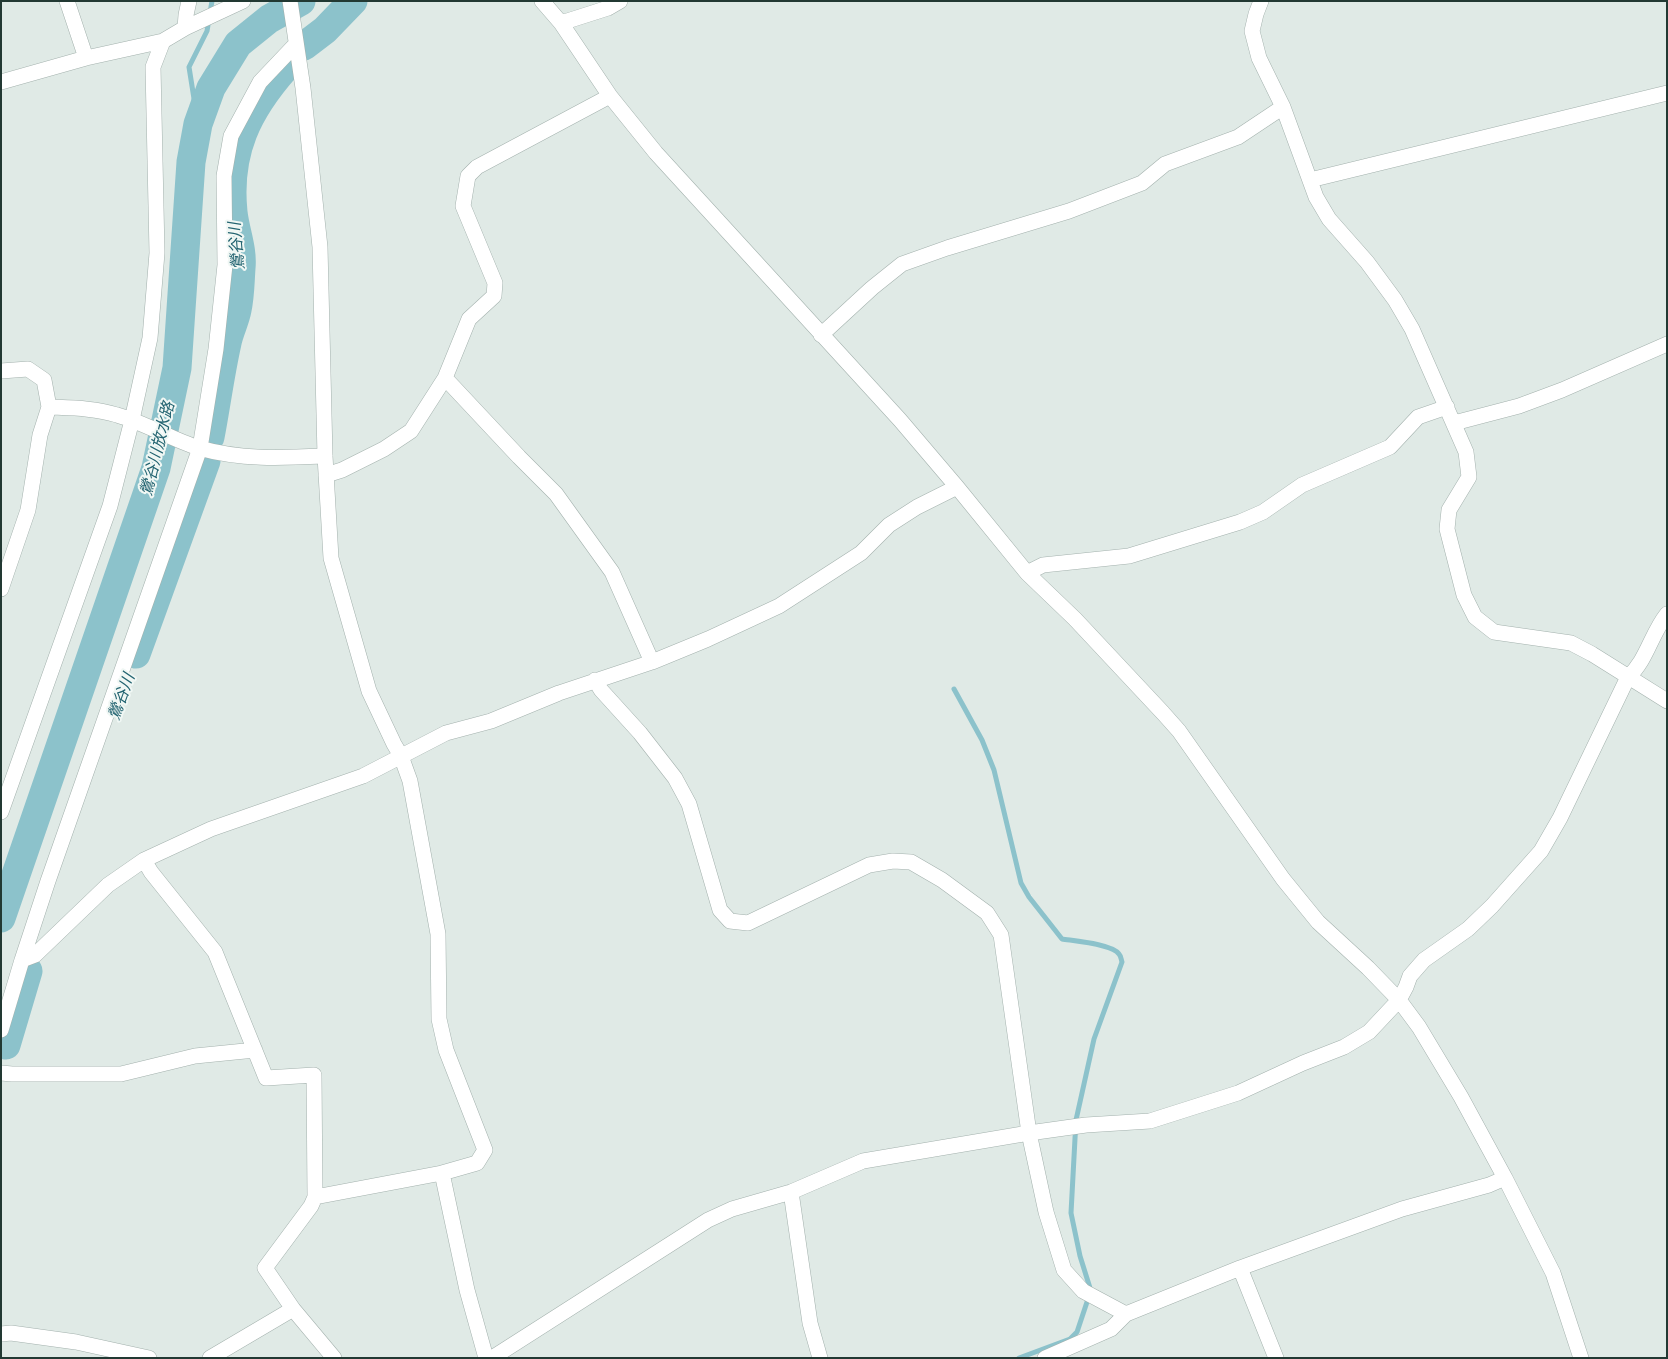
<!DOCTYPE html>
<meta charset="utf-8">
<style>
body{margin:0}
#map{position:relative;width:1668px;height:1359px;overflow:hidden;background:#e0eae6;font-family:"PT Sans",sans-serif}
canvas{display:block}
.frame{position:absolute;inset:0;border:2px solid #223933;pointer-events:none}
</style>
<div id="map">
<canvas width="1668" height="1359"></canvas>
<div class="frame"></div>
</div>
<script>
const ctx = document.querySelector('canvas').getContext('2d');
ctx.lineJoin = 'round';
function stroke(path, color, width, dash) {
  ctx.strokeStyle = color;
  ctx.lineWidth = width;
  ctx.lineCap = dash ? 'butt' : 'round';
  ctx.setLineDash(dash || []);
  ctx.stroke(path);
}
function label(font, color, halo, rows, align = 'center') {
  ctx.font = font + ' "PT Sans","Noto Sans JP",sans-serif';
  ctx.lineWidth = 4;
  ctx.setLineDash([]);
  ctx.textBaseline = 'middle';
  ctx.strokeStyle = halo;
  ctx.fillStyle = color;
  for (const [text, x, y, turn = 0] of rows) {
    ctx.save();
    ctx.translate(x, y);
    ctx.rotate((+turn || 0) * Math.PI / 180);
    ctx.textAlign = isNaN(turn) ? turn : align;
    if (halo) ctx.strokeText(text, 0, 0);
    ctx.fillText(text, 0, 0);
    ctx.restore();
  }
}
stroke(new Path2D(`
 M198,124L189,67L207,31L212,1
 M954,689L982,740L994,770L1021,883L1029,897L1062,939C1075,941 1112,944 1119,954C1121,956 1121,959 1122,962L1094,1039L1076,1120L1071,1213L1080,1256L1090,1288L1088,1299L1077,1332L1070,1339L1019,1358`), '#8cc2cb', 5);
stroke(new Path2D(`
 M304,46L325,30L353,1
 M210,437C216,406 220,374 227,343C229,332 235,321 237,310C240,297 240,282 241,268C243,249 235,231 233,212C227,152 247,111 286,67
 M136,654L206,461
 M1,918L156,468L177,368L191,162L198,124L211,88L238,44L269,19L301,1
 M6,1045L28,971`), '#8cc2cb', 29);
const minor = new Path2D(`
 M67,1L86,58
 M290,1L303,88L320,247L325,456L331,558L369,691L394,744L401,756L410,781L438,934L439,1019L446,1050L485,1150L477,1163L442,1173L467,1290L486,1358
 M542,1L561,23L610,96L656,153L900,420L957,487L1027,573L1075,619L1163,713L1179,731L1283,879L1318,922L1368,968L1399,1000L1419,1027L1461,1097L1505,1178L1553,1273L1581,1358
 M1261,1L1256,14L1252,31L1259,58L1283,107L1316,197L1329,219L1367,262L1395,300L1412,329L1466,452L1469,477L1449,510L1447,529L1464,595L1475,617L1494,632L1571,643L1592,654L1667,701
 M561,23L608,8L620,1
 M185,28L186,15L189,1
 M1,82L86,58L163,41L185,28L243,1
 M1310,180L1667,93
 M821,335L872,288L902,264L947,248L1069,211L1142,183L1165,164L1238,137L1283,107
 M1,371L28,369L44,380L49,407L40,435L28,510L1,589
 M445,378L519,457L556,494L612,572L652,662
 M49,407C71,408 95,408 117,415C145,423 171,439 199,448C241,460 282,458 325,456
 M1454,423L1519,406L1562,390L1667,344
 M326,475L342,470L384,449L411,431L445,378L469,319L494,296L495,283L463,206L468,176L477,167L610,96
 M1027,573L1043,565L1129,556L1240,522L1263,512L1302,485L1390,447L1418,417L1447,407
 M595,680L601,690L640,733L675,778L689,804L720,910L730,921L748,923L869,865L893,861L911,862L942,880L987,913L1001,935L1029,1133L1046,1212L1064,1270L1083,1291L1126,1314
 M1,812L110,506L132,420L150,338L157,253L153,67L163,41
 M144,860L151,872L215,952L266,1078L314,1075L315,1197L442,1173
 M22,960L48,881L200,448L216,349L225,265L224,176L231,136L260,82L296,44
 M1,1030L22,960L35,955L108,885L144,860L211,829L363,776L446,733L491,721L559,693L652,662L708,639L779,606L861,553L889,525L917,507L957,487
 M1,1073L12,1074H121L195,1056L255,1050
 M791,1192L810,1323L820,1358
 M1240,1268L1276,1358
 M293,1309L334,1358
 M1,1334L11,1333L76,1342L149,1358
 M210,1358L293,1309L265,1268L311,1206L315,1197
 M492,1358L708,1220L732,1209L791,1192L863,1161L1029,1133L1086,1125L1150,1121L1238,1093L1303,1063L1344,1047L1369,1032L1399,1000L1406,987L1410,976L1424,960L1468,929L1492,906L1541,851L1560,818L1628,677C1647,660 1651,634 1667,614
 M1045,1358L1111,1329L1126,1314L1240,1268L1402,1209L1489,1185L1505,1178`);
stroke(minor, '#a3b1ad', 16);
stroke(minor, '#fff', 15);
label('italic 16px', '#226370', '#f0f7f4', [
 ["鶯谷川",237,246,-95],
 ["鶯谷川放水路",158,449,-76],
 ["鶯谷川",122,697,-70]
]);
</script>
